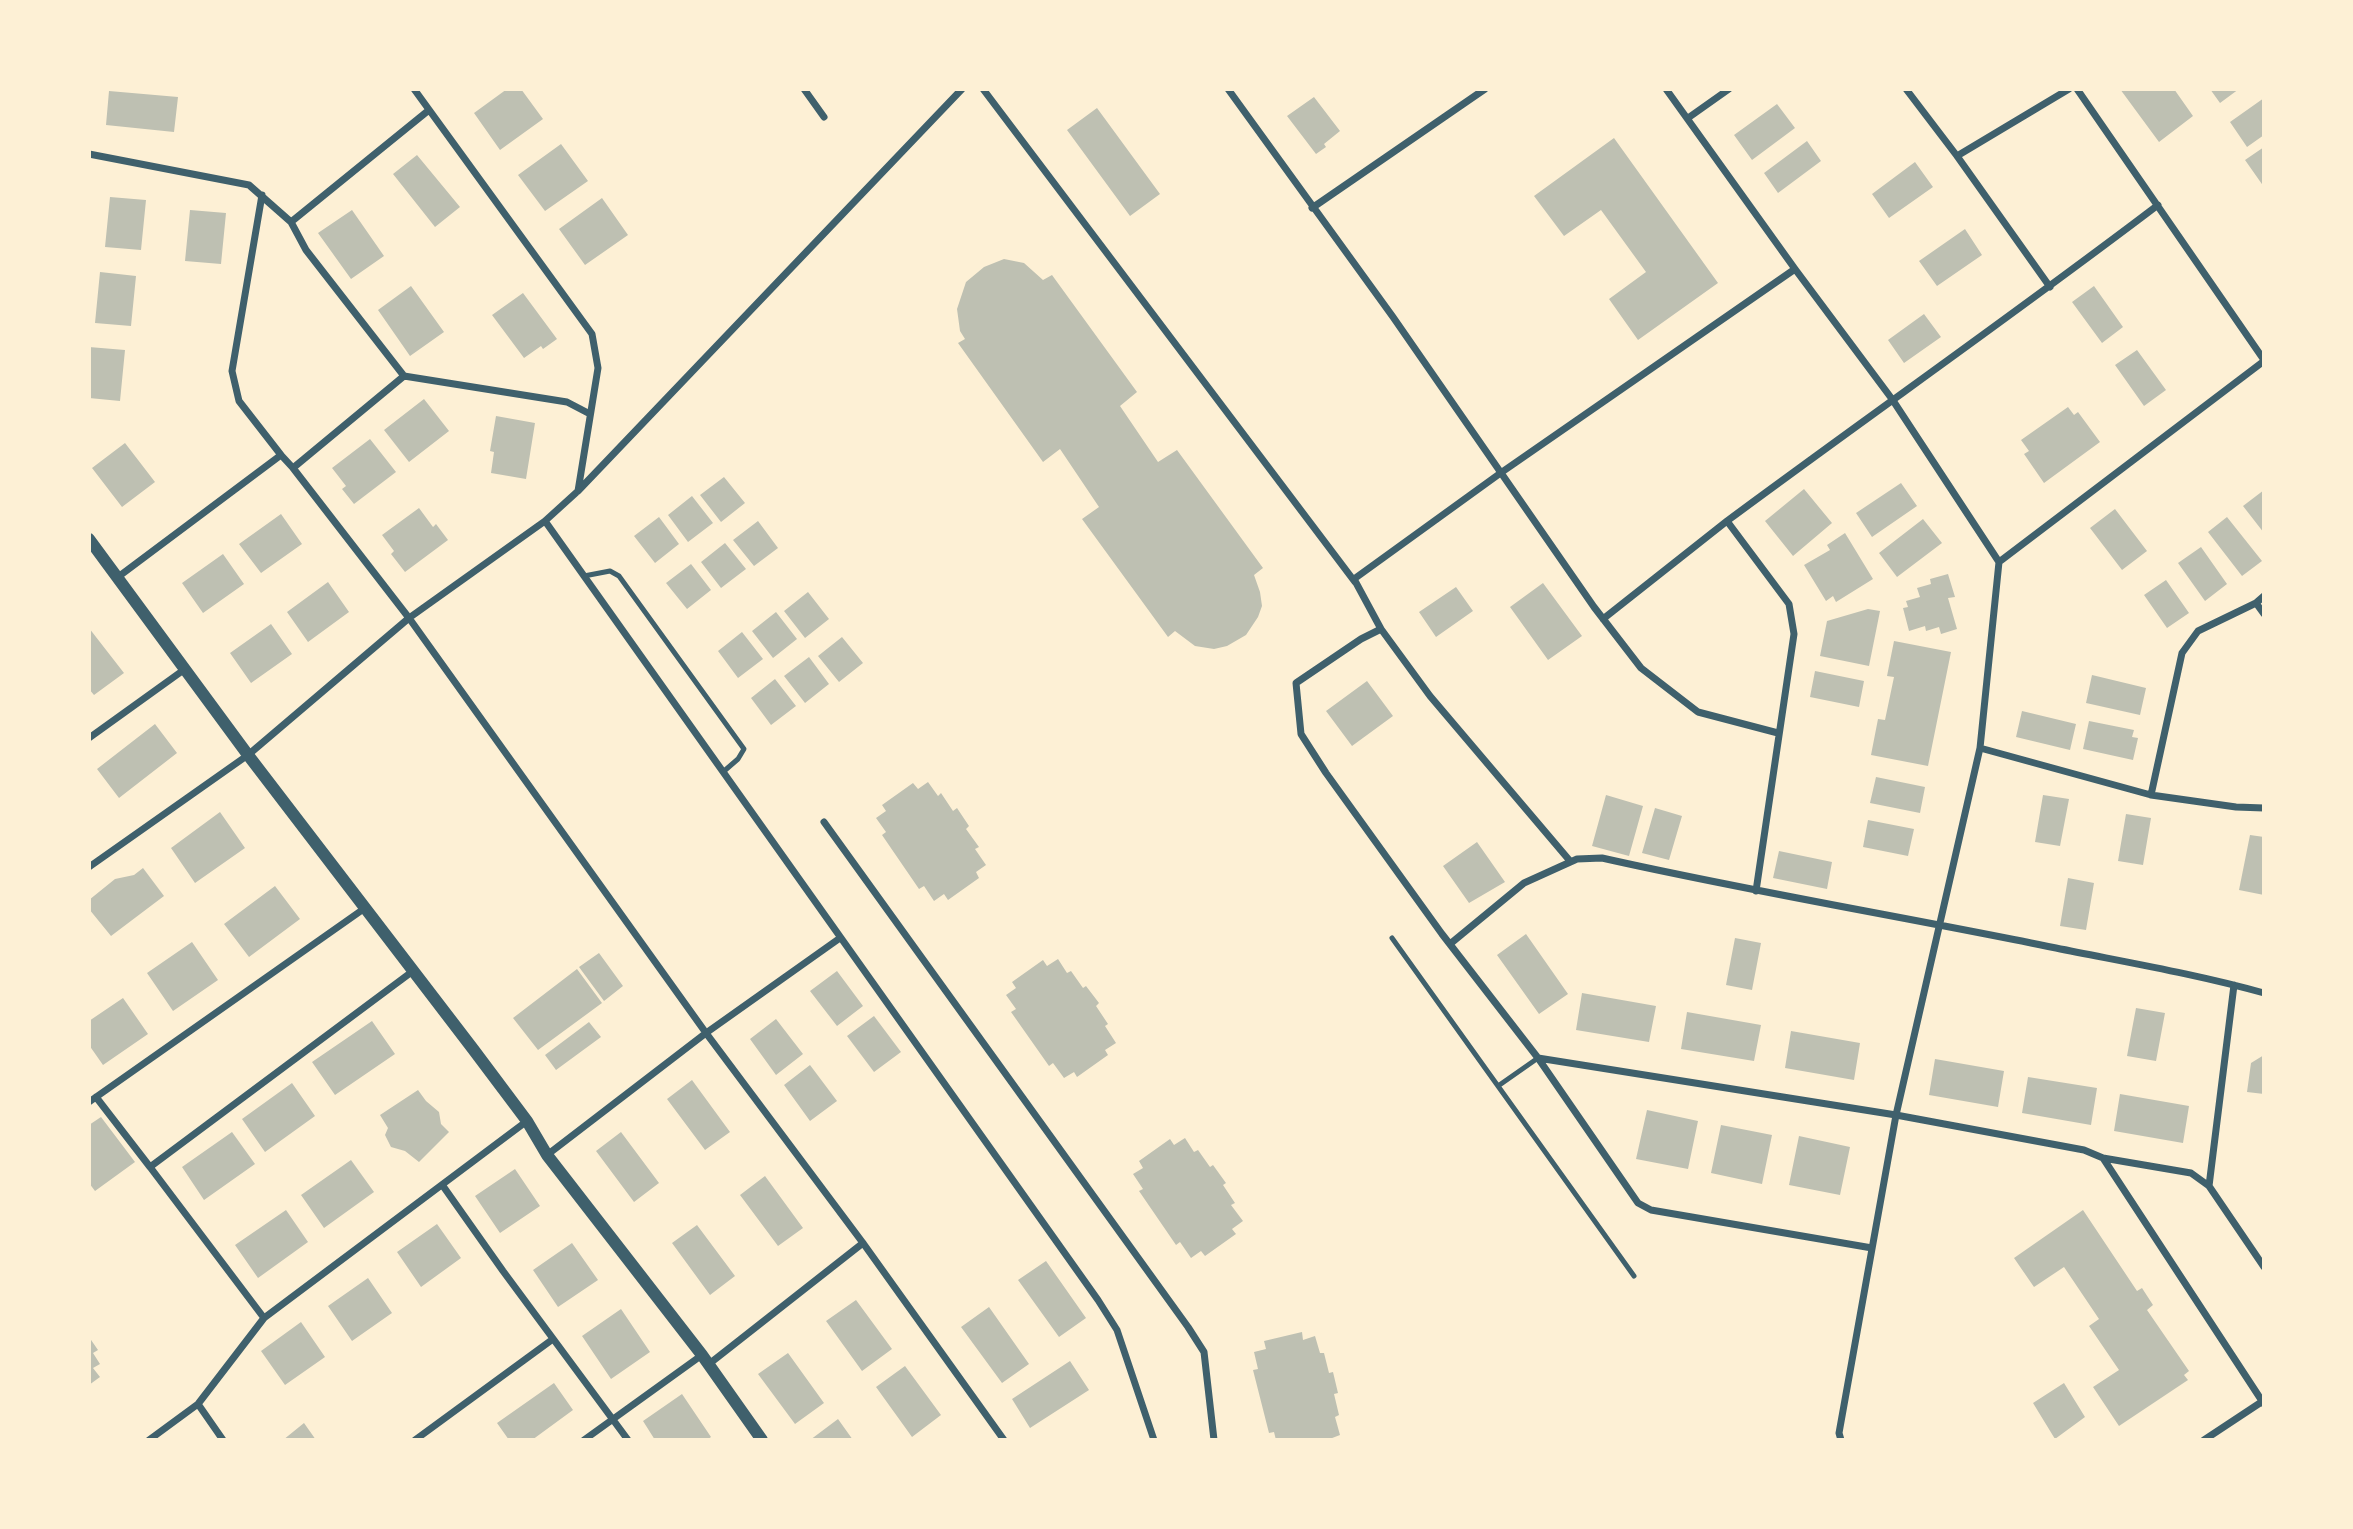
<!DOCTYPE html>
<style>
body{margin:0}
#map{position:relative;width:2353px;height:1529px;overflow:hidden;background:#fdf0d5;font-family:"Alegreya Sans",sans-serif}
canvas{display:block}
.frame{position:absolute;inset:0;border:91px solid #fdf0d5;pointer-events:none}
</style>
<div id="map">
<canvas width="2353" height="1529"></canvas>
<div class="frame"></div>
</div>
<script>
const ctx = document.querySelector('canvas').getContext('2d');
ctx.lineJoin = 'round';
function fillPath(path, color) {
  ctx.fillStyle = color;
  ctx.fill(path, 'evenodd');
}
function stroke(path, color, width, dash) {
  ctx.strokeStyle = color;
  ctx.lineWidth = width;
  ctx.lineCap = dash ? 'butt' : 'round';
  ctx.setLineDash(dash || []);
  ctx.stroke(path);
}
fillPath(new Path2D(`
 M507,89H521L543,119L500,150L474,113Z
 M2120,89H2174L2193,116L2159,142Z
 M2210,89H2239L2220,103Z
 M109,91L178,97L174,132L106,125Z
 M1314,97L1340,131L1324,144L1326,147L1316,154L1287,116Z
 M2264,98V135L2247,147L2230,122Z
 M1777,104L1795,128L1752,160L1734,135Z
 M1097,108L1160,194L1130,216L1067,130Z
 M1614,138L1718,283L1638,340L1609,299L1646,272L1601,210L1564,236L1534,196Z
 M1807,141L1821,161L1778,193L1764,173Z
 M561,144L588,181L545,211L518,175Z
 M2264,147V187L2245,160Z
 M417,155L460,207L435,227L393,174Z
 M1915,162L1933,187L1889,218L1872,194Z
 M110,197L146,200L141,250L105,247Z
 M602,198L628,235L585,265L559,229Z
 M190,210L226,213L221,264L185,261Z
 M352,210L384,256L351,279L318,233Z
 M1965,229L1982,255L1937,286L1919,261Z
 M1004,259L1024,263L1043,280L1052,275L1137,392L1120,406L1158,462L1177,450L1263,568L1254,575L1260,592L1262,606L1258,617L1246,635L1227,646L1214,649L1195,646L1175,631L1168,637L1082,519L1099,507L1060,449L1043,462L958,343L965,339L960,331L957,309L966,282L984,267Z
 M100,272L136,276L131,326L95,323Z
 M411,286L444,332L410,356L378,310Z
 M2094,286L2123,327L2102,343L2072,302Z
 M523,293L557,339L543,349L541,346L524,358L492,315Z
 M1924,314L1941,337L1904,363L1888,340Z
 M89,347L125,350L120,401L89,398Z
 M2137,350L2166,390L2144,406L2115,365Z
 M424,399L449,431L409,462L384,430Z
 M2068,407L2074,415L2078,412L2100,442L2044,483L2024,454L2029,451L2021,440Z
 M496,416L535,423L526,479L491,473L494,452L490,451Z
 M370,439L396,472L354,504L342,489L346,486L332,468Z
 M125,443L155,482L122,507L92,468Z
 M724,477L745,503L721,522L700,495Z
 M1901,483L1917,506L1872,537L1856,513Z
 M1804,489L1832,523L1793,556L1765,521Z
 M2264,490V533L2243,506Z
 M692,496L713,523L688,542L668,515Z
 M419,508L433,527L436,524L448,540L405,572L391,554L394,551L382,535Z
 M2115,509L2147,551L2122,570L2090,528Z
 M281,514L302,544L261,573L239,544Z
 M659,517L679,544L655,563L634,536Z
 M2227,517L2262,561L2242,576L2208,532Z
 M1923,519L1942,543L1897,577L1879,553Z
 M758,521L778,548L754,566L733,540Z
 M1845,533L1873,579L1836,602L1833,596L1826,601L1804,565L1830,550L1827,545Z
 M725,543L746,569L721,588L701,562Z
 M2201,547L2227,584L2205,601L2178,563Z
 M223,554L244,584L203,613L182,583Z
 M691,564L711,590L687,609L666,583Z
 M1948,574L1955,597L1948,598L1957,629L1941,634L1939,627L1926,631L1925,626L1909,631L1903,608L1908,607L1906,601L1920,597L1917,588L1931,584L1930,579Z
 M2166,580L2189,613L2167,628L2144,595Z
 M328,582L349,612L308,642L287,612Z
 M1543,583L1582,636L1548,660L1510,607Z
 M1456,587L1473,611L1436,637L1419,612Z
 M808,592L829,619L805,638L784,611Z
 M1868,609L1880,611L1869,666L1820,656L1827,621Z
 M776,612L797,639L773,658L752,631Z
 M271,624L292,654L251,683L230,653Z
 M89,628L124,673L94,695L89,689Z
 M742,632L763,659L738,678L718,651Z
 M842,637L863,663L839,682L818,656Z
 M1894,641L1951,652L1928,766L1871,755L1878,719L1885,720L1894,677L1887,676Z
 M809,657L829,684L805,703L784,676Z
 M1815,671L1864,681L1859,707L1810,697Z
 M2092,675L2146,688L2140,715L2086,703Z
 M775,679L796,706L771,725L751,698Z
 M1367,681L1393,716L1352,746L1326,711Z
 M2022,711L2076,724L2070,750L2016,737Z
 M2089,721L2134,730L2132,737L2138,738L2133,760L2083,749Z
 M155,724L177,753L119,798L97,769Z
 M1876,777L1925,787L1920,813L1870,803Z
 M928,782L938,796L941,793L953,811L957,808L969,826L966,829L979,847L975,849L986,865L976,872L979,878L948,900L944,894L934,901L924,886L919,889L882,835L886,832L876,818L886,811L882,805L913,783L918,789Z
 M1606,795L1643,806L1629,856L1592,846Z
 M2043,795L2069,799L2060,846L2035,842Z
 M1655,808L1682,816L1669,860L1642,853Z
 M220,812L245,848L195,883L171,848Z
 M2126,814L2151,818L2143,865L2118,861Z
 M1868,820L1914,829L1908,856L1863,847Z
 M2250,835L2264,837V895L2239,890Z
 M1477,842L1505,882L1469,903L1443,866Z
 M1779,851L1832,862L1827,889L1773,878Z
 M143,868L164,896L111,936L89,909V900L115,879L134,875Z
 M2068,878L2094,883L2086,930L2060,926Z
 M275,886L300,919L249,957L224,924Z
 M1526,934L1568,994L1539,1014L1497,955Z
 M1735,938L1761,943L1752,990L1726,985Z
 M192,942L218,980L173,1011L147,973Z
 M599,953L623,986L604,1001L579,967Z
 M1058,959L1067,973L1071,971L1083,988L1086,986L1099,1003L1096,1006L1108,1024L1105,1026L1116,1043L1105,1050L1108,1055L1077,1077L1074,1072L1064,1078L1053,1063L1049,1066L1011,1012L1016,1009L1006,995L1016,988L1012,982L1043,960L1047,966Z
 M577,969L602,1003L538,1050L513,1018Z
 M837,971L863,1006L837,1026L810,991Z
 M1582,993L1656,1006L1649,1042L1576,1030Z
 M123,998L148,1034L103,1065L89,1045V1021Z
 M2136,1008L2165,1013L2156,1061L2127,1056Z
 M1687,1012L1761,1025L1754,1061L1681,1049Z
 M874,1016L901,1052L874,1072L847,1036Z
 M776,1019L803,1054L776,1075L750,1039Z
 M372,1021L395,1054L335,1095L312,1062Z
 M589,1022L601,1037L556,1070L545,1055Z
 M1791,1031L1860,1043L1854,1080L1785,1068Z
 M2264,1055V1094L2247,1092L2251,1063Z
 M1935,1059L2004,1071L1998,1107L1929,1095Z
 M810,1065L837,1101L810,1121L784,1085Z
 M2028,1077L2097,1088L2091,1125L2022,1113Z
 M692,1080L730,1132L705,1150L667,1099Z
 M292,1083L315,1116L265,1152L242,1119Z
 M418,1090L426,1101L439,1112L441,1124L449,1132L419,1162L405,1151L391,1147L385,1135L388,1128L380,1115Z
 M2120,1094L2189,1106L2183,1143L2114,1131Z
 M1647,1110L1698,1121L1688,1169L1636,1159Z
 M101,1117L135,1162L95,1191L89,1183V1125Z
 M1721,1125L1772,1135L1762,1184L1711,1173Z
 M232,1132L255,1164L204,1200L182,1167Z
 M621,1132L659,1183L634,1202L596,1151Z
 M1799,1136L1850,1147L1840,1195L1789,1185Z
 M1185,1138L1194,1152L1198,1150L1210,1167L1213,1165L1226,1183L1223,1185L1235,1203L1231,1205L1243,1221L1232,1229L1236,1234L1205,1256L1201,1251L1191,1258L1180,1242L1176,1245L1139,1191L1143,1189L1133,1174L1143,1168L1139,1161L1170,1139L1174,1145Z
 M351,1160L374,1192L324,1228L301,1195Z
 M515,1169L540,1206L500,1233L475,1196Z
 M765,1176L803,1228L778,1246L740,1195Z
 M286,1210L308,1242L258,1278L235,1245Z
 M2083,1210L2137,1291L2142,1288L2153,1305L2147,1310L2189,1371L2184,1375L2188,1380L2119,1426L2093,1387L2119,1370L2089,1326L2099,1319L2064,1267L2034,1287L2014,1258Z
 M437,1224L461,1258L421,1287L397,1252Z
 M697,1225L735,1276L710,1295L672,1243Z
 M572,1243L598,1280L558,1307L533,1270Z
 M1046,1261L1086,1318L1059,1337L1018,1280Z
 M368,1278L392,1313L352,1341L328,1306Z
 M856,1300L892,1349L862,1371L826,1321Z
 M989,1307L1029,1364L1002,1383L961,1327Z
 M621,1309L650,1352L611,1379L582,1336Z
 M301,1322L325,1357L285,1385L261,1351Z
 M1302,1332L1303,1340L1315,1336L1320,1353H1324L1329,1373L1333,1372L1338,1393L1334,1394L1339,1415L1335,1417L1340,1435L1327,1440H1276L1274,1432L1269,1433L1253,1370L1258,1369L1254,1352L1266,1349L1264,1341Z
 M89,1337L98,1350L93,1353L100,1364L93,1368L100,1377L89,1385Z
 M788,1353L824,1403L795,1424L758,1374Z
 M1070,1361L1089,1390L1030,1428L1012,1399Z
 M905,1366L941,1415L912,1437L876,1387Z
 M554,1383L573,1410L532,1440H509L497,1423Z
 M2064,1383L2085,1417L2055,1439L2033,1403Z
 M682,1394L711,1437L707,1440H655L643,1421Z
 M838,1419L853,1440H810Z
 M304,1423L316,1440H283Z`), '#bec0b2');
stroke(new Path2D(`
 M584,576L610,571L619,576L744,749L738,759L723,772
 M1392,938L1634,1276
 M1498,1086L1538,1058`), '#3f606c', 5);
stroke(new Path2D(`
 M804,89L824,117
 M983,89L1355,582
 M1228,89L1393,317L1594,607L1641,668L1698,712L1778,733
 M1666,89L1795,269L1892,399L1999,562
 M1906,89L1957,156L2050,287
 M2077,89L2264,360
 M1688,118L1729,89
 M89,154L249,185L291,222L306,250L404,376
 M1957,156L2069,89
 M1312,208L1485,89
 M291,222L429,110
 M281,455L293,468L404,376L567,402L590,414
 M293,468L409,618L706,1033L863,1243L1004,1440
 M578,491L962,89
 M545,521L1098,1300L1117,1330L1154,1440
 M118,577L281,455L239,401L232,371L262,195
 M2256,603L2264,614
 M1603,619L1727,521
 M1381,629L1354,579L1502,472L1795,269
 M89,738L185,669
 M1980,748L2151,795L2236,807L2264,808
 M2151,795L2182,653L2198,631L2256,603L2264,596
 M824,822L1188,1327L1204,1352L1214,1440
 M1570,861L1430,696L1381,629L1361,639L1296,683L1301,734L1326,773L1442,934L1538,1058L1896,1115L2084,1150L2103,1158L2264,1404
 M89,867L248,755L409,618L545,521L578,491L598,368L592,334L414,89
 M1756,891L1794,634L1789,604L1727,521C1870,415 2016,313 2158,205
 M1450,944L1524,883L1577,859L1602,858C1753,892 1905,917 2056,948C2125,962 2196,974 2264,993
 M1538,1058L1638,1203L1651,1210L1872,1248
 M96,1097L150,1167
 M89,1102L365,908
 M547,1155L706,1033L840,938
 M2103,1158L2191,1173L2209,1186L2264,1267
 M443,1186L503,1271L628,1440
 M2209,1186L2234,985
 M264,1318L150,1167L413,971
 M709,1364L863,1243
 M198,1404L223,1440
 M149,1440L198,1404L264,1318L527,1121
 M415,1440L553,1339
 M584,1440L702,1355
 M1841,1440L1839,1433L1896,1115L1980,748L1999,562L2264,361
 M2204,1440L2263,1401`), '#3f606c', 7);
stroke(new Path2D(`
 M89,539L248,755L473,1049L527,1121L547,1155L702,1355L762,1440`), '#3f606c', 12);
</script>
